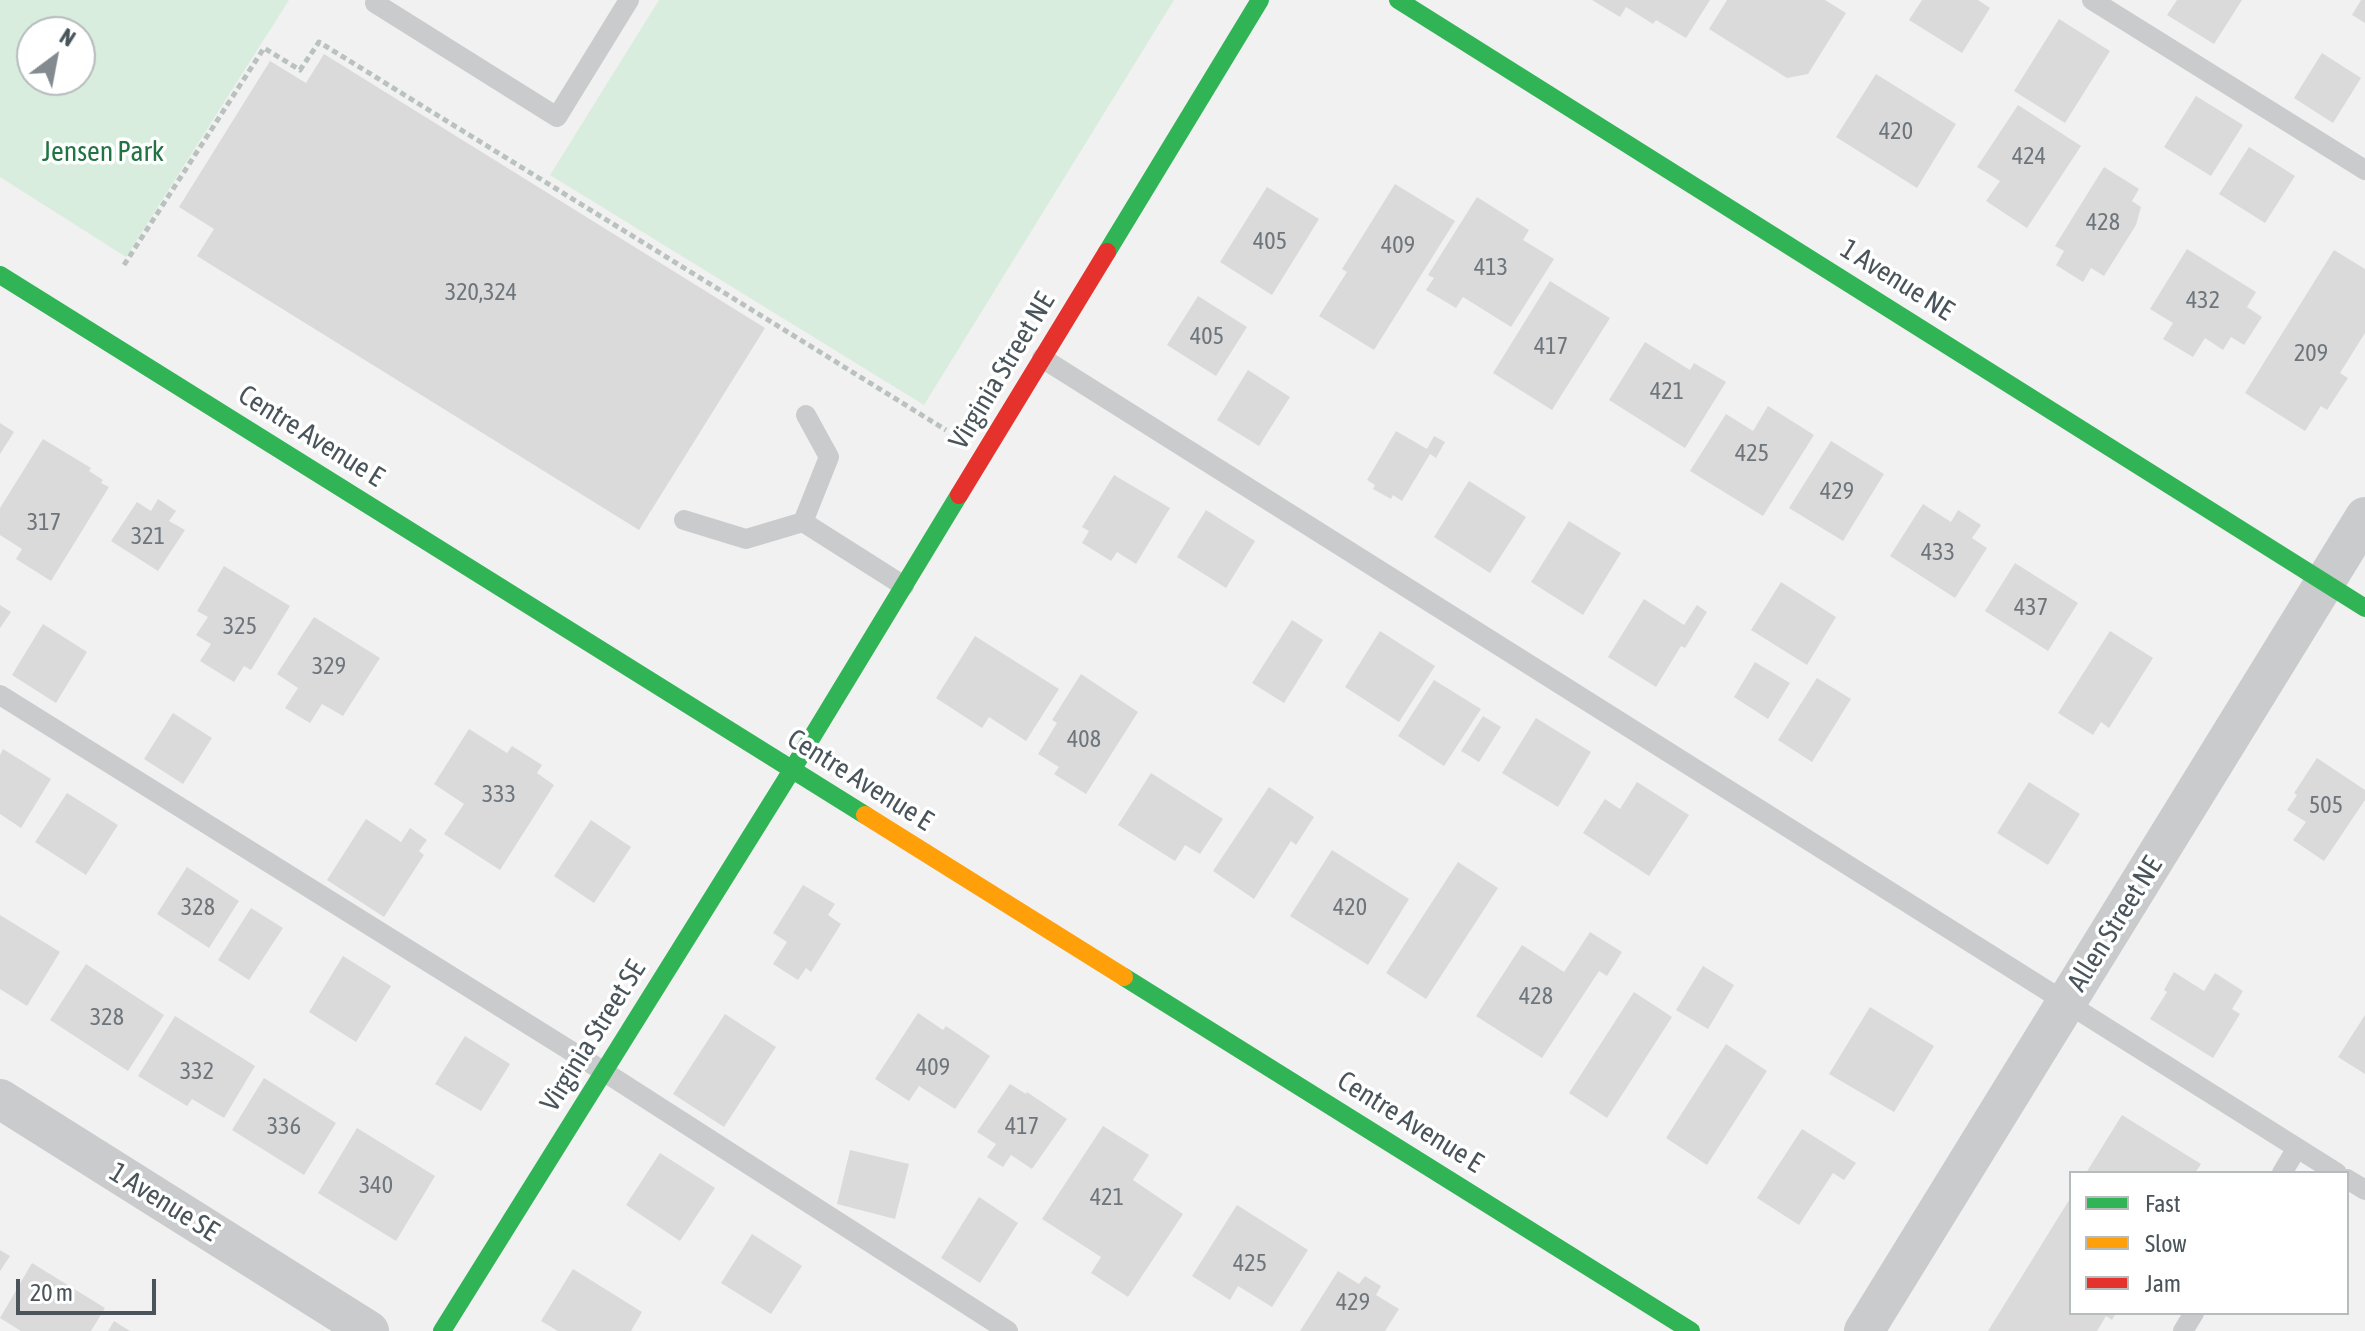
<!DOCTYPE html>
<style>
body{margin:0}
#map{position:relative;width:2365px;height:1331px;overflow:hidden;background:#f1f1f1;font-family:"Asap Condensed",sans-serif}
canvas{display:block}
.legend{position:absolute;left:2069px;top:1171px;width:280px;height:144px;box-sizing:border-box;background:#fff;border:2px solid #b6bbbd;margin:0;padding:10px 14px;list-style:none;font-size:24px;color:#49545b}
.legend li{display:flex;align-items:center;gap:16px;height:40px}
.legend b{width:40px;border:2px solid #b6bbbd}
.north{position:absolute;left:16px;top:16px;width:80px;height:80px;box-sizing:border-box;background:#fff;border:2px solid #b6bbbd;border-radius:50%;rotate:32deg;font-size:22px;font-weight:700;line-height:32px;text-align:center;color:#49545b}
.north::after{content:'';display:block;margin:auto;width:28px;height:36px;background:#848b90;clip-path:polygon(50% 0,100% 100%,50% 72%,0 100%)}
.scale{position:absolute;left:16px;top:1279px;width:140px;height:36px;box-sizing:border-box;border:4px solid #49545b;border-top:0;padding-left:10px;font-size:24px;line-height:28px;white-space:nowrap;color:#49545b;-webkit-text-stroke:6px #fff;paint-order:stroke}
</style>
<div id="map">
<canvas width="2365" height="1331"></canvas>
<ul class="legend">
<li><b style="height:10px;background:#30b455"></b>Fast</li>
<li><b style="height:10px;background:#ff9f0a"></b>Slow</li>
<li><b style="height:10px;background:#e5322d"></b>Jam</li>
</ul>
<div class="north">N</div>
<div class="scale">20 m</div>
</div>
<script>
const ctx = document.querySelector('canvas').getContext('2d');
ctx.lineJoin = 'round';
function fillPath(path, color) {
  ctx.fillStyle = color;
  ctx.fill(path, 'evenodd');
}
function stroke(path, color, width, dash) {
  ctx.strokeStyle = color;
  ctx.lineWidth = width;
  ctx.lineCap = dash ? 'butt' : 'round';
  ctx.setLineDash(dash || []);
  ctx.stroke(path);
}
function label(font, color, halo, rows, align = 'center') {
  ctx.font = font + ' "Asap Condensed",sans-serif';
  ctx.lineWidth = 7;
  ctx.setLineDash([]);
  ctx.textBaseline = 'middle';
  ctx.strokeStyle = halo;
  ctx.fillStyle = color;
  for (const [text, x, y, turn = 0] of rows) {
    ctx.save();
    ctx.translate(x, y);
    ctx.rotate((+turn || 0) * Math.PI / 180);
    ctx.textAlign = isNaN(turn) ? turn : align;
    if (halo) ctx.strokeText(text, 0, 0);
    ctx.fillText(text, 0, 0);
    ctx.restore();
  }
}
fillPath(new Path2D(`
 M0,0H289L126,257L0,177ZM32,32H80V80H32Z
 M659,0H1174L924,405L550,175Z`), '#d8edde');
fillPath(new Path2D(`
 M1592,0H1710L1686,38L1656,20L1653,24L1626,7L1620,17Z
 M1727,0H1825L1846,13L1808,74L1787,78L1709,29Z
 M1922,0H1978L1990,8L1962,53L1909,20Z
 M2177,0H2242L2214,44L2167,15Z
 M2361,0H2365V23L2352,15Z
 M2059,19L2110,51L2065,123L2014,91Z
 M2322,53L2361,78L2333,123L2294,98Z
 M324,54L765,328L639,530L197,256L214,229L179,207L270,61L306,83Z
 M1876,74L1956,124L1917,188L1836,137Z
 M2196,96L2243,125L2211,176L2164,147Z
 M2018,105L2081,146L2027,228L1986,201L2000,181L1977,167Z
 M2249,147L2295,176L2265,223L2219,194Z
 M2104,167L2139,189L2132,201L2141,207L2136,225L2104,276L2091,268L2083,282L2056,265L2064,251L2055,246Z
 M1395,184L1455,221L1374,350L1319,316L1347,272L1342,269Z
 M1267,187L1319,219L1272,295L1220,262Z
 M1477,197L1529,230L1523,240L1554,259L1511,327L1463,297L1456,308L1426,290L1434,278L1428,275Z
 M2187,249L2256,292L2247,307L2262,317L2244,345L2231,337L2223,350L2205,338L2193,357L2163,339L2173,323L2150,309Z
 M2334,250L2365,269V333L2340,373L2348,378L2327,410L2321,406L2305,431L2245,393Z
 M1550,281L1610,318L1552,410L1493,373Z
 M1198,296L1247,327L1216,376L1167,345Z
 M1645,342L1690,370L1694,363L1726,382L1685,448L1609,400Z
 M1248,370L1290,397L1259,446L1217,420Z
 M1768,406L1814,435L1763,516L1690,471L1726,414L1753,431Z
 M0,423L14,432L0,454Z
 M1396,431L1427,449L1434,436L1445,442L1436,458L1430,454L1402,501L1393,495L1391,499L1373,489L1375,485L1367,480Z
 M43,439L91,468L89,471L103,480L101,483L109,487L51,581L16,559L22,549L0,535V508Z
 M1831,441L1884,474L1843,541L1789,508Z
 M1114,475L1170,508L1136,564L1117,552L1111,561L1082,543L1089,531L1082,527Z
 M1469,481L1526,517L1490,573L1434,537Z
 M158,499L176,511L169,521L185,530L158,571L111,541L137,502L151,511Z
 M1923,504L1951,522L1958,510L1981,525L1972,538L1987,548L1955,598L1890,556Z
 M1206,510L1255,541L1226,588L1177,557Z
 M1569,521L1621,553L1583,615L1531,582Z
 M2015,563L2078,603L2048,651L1985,611Z
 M224,566L290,606L251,670L244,666L234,682L200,661L211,644L196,635L208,617L197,611Z
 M1781,582L1836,617L1807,665L1751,630Z
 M1644,599L1684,625L1697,605L1707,612L1685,648L1681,646L1656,687L1608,657Z
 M0,605L11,612L0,628Z
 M314,617L380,658L343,716L322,704L310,723L285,708L298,688L277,674Z
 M1292,620L1323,640L1284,703L1252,683Z
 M43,624L87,652L56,703L12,675Z
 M1380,631L1435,666L1399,722L1345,687Z
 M2110,631L2153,658L2109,728L2101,722L2093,735L2058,713Z
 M975,636L1059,689L1026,741L989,717L982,728L936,698Z
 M1755,662L1790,683L1768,719L1734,697Z
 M1081,674L1138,712L1086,794L1054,774L1059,767L1038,754L1057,723L1052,720Z
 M1817,678L1851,699L1812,762L1778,740Z
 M1434,680L1481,709L1444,766L1398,736Z
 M173,713L212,738L183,784L144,759Z
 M1483,716L1501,727L1479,762L1461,751Z
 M1536,718L1591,752L1558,807L1502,773Z
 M469,729L507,753L512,746L542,765L537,773L554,785L500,870L444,834L464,804L434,784Z
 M3,749L51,779L21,828L0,814V755Z
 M2317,758L2365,790V800L2324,861L2293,840L2306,822L2287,810L2297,795L2294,793Z
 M1151,773L1223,819L1200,854L1185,845L1175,861L1118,825Z
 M1637,782L1689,815L1649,876L1583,833L1605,799L1620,809Z
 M2029,782L2080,814L2048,865L1997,833Z
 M1269,787L1314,817L1296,845L1291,841L1254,899L1213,871Z
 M67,793L118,825L86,875L35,842Z
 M366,819L401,842L410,828L427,840L419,851L424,855L384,917L327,880Z
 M591,820L631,847L594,903L554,876Z
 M1332,850L1409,899L1368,965L1290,916Z
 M1458,862L1498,888L1426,999L1386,973Z
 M187,867L239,901L209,948L157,914Z
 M803,885L835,904L828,915L841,924L811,972L806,968L798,980L773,964L787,942L773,933Z
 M251,908L283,928L249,980L218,960Z
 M0,915L60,952L27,1006L0,989Z
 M1590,932L1622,952L1607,976L1599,971L1542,1058L1476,1016L1522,945L1564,972Z
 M343,956L391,986L356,1042L309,1012Z
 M86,964L164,1015L128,1071L50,1020Z
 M1703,966L1734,985L1708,1029L1676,1010Z
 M2174,972L2204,991L2215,973L2243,991L2232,1009L2240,1014L2213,1058L2150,1019L2167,992L2164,990Z
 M1634,992L1672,1017L1607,1118L1569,1093Z
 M1870,1007L1934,1046L1894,1112L1829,1074Z
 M918,1013L943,1030L946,1026L990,1056L955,1109L919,1086L909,1101L875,1079Z
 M725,1014L776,1047L724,1127L673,1094Z
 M2365,1015V1074L2338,1057Z
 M175,1016L255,1066L224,1118L192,1099L187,1106L138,1076Z
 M465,1036L510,1064L481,1111L435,1084Z
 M1726,1044L1767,1071L1707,1165L1666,1138Z
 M264,1078L336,1123L304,1175L232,1130Z
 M1010,1084L1026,1094L1027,1092L1067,1119L1032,1169L1011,1155L1003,1167L987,1157L996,1144L977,1132Z
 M2122,1115L2201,1164L2195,1173H2086Z
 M1103,1126L1149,1155L1133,1180L1183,1214L1128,1297L1091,1273L1101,1257L1042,1219Z
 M357,1128L435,1176L396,1241L318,1193Z
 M1802,1129L1856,1163L1844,1180L1833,1173L1799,1225L1757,1198Z
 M850,1150L909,1164L895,1219L837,1204Z
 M660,1153L715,1188L680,1241L626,1205Z
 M979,1197L1018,1223L980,1283L941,1258Z
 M2071,1197V1313H2116L2112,1320L2106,1316L2097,1331H1988Z
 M1237,1205L1308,1250L1272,1307L1238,1286L1230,1300L1192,1276Z
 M752,1234L802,1266L771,1314L721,1283Z
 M0,1250L10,1256L0,1271Z
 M32,1263L105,1308L91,1331H21L0,1318Z
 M573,1269L642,1312L631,1331H558L541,1321Z
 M1338,1271L1359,1284L1365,1276L1381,1286L1376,1295L1399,1309L1385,1331H1300Z
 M114,1321L130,1331H108Z`), '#dadadb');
stroke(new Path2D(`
 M124,265L264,48L300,70L319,42L946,430`), '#b9c2bf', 5, [6, 4]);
stroke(new Path2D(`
 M377,0L375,3L557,117L629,0
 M2092,0L2365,170
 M1042,358L2337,1173
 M684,520L746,539L803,522L904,586
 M803,522L829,457L806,415
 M0,695L603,1071L1008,1331
 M2282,1173L2297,1148
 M2347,1179L2365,1190
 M2183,1331L2194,1313`), '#c9cbcc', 20);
stroke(new Path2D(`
 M0,1099L369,1331
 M1864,1331L2365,517`), '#c9cbcc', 40);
stroke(new Path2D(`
 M1398,0L2365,608
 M1107,252L1260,0
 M0,275L865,815
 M1124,977L1691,1331
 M442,1331L792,770L959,495`), '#30b455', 18);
stroke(new Path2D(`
 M865,815L1124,977`), '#ff9f0a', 18);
stroke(new Path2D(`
 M959,495L1107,252`), '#e5322d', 18);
label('24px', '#6e767c', null, [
 ["420",1896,131],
 ["424",2029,156],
 ["428",2103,222],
 ["405",1270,241],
 ["409",1398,245],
 ["413",1491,267],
 ["320,324",481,292],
 ["432",2203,300],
 ["405",1207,336],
 ["417",1551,346],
 ["209",2311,353],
 ["421",1667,391],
 ["425",1752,453],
 ["429",1837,491],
 ["317",44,522],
 ["321",148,536],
 ["433",1938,552],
 ["437",2031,607],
 ["325",240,626],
 ["329",329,666],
 ["408",1084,739],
 ["333",499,794],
 ["505",2326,805],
 ["328",198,907],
 ["420",1350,907],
 ["428",1536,996],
 ["328",107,1017],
 ["409",933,1067],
 ["332",197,1071],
 ["336",284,1126],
 ["417",1022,1126],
 ["340",376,1185],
 ["421",1107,1197],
 ["425",1250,1263],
 ["429",1353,1302]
]);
label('28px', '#217545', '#fff', [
 ["Jensen Park",103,152]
]);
label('28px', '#49545b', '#fff', [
 ["1 Avenue NE",1897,280,32],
 ["Virginia Street NE",1002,371,-59],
 ["Centre Avenue E",311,436,32],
 ["Centre Avenue E",860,780,32],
 ["Allen Street NE",2115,924,-58],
 ["Virginia Street SE",593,1036,-58],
 ["Centre Avenue E",1410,1122,32],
 ["1 Avenue SE",164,1202,32]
]);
</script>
